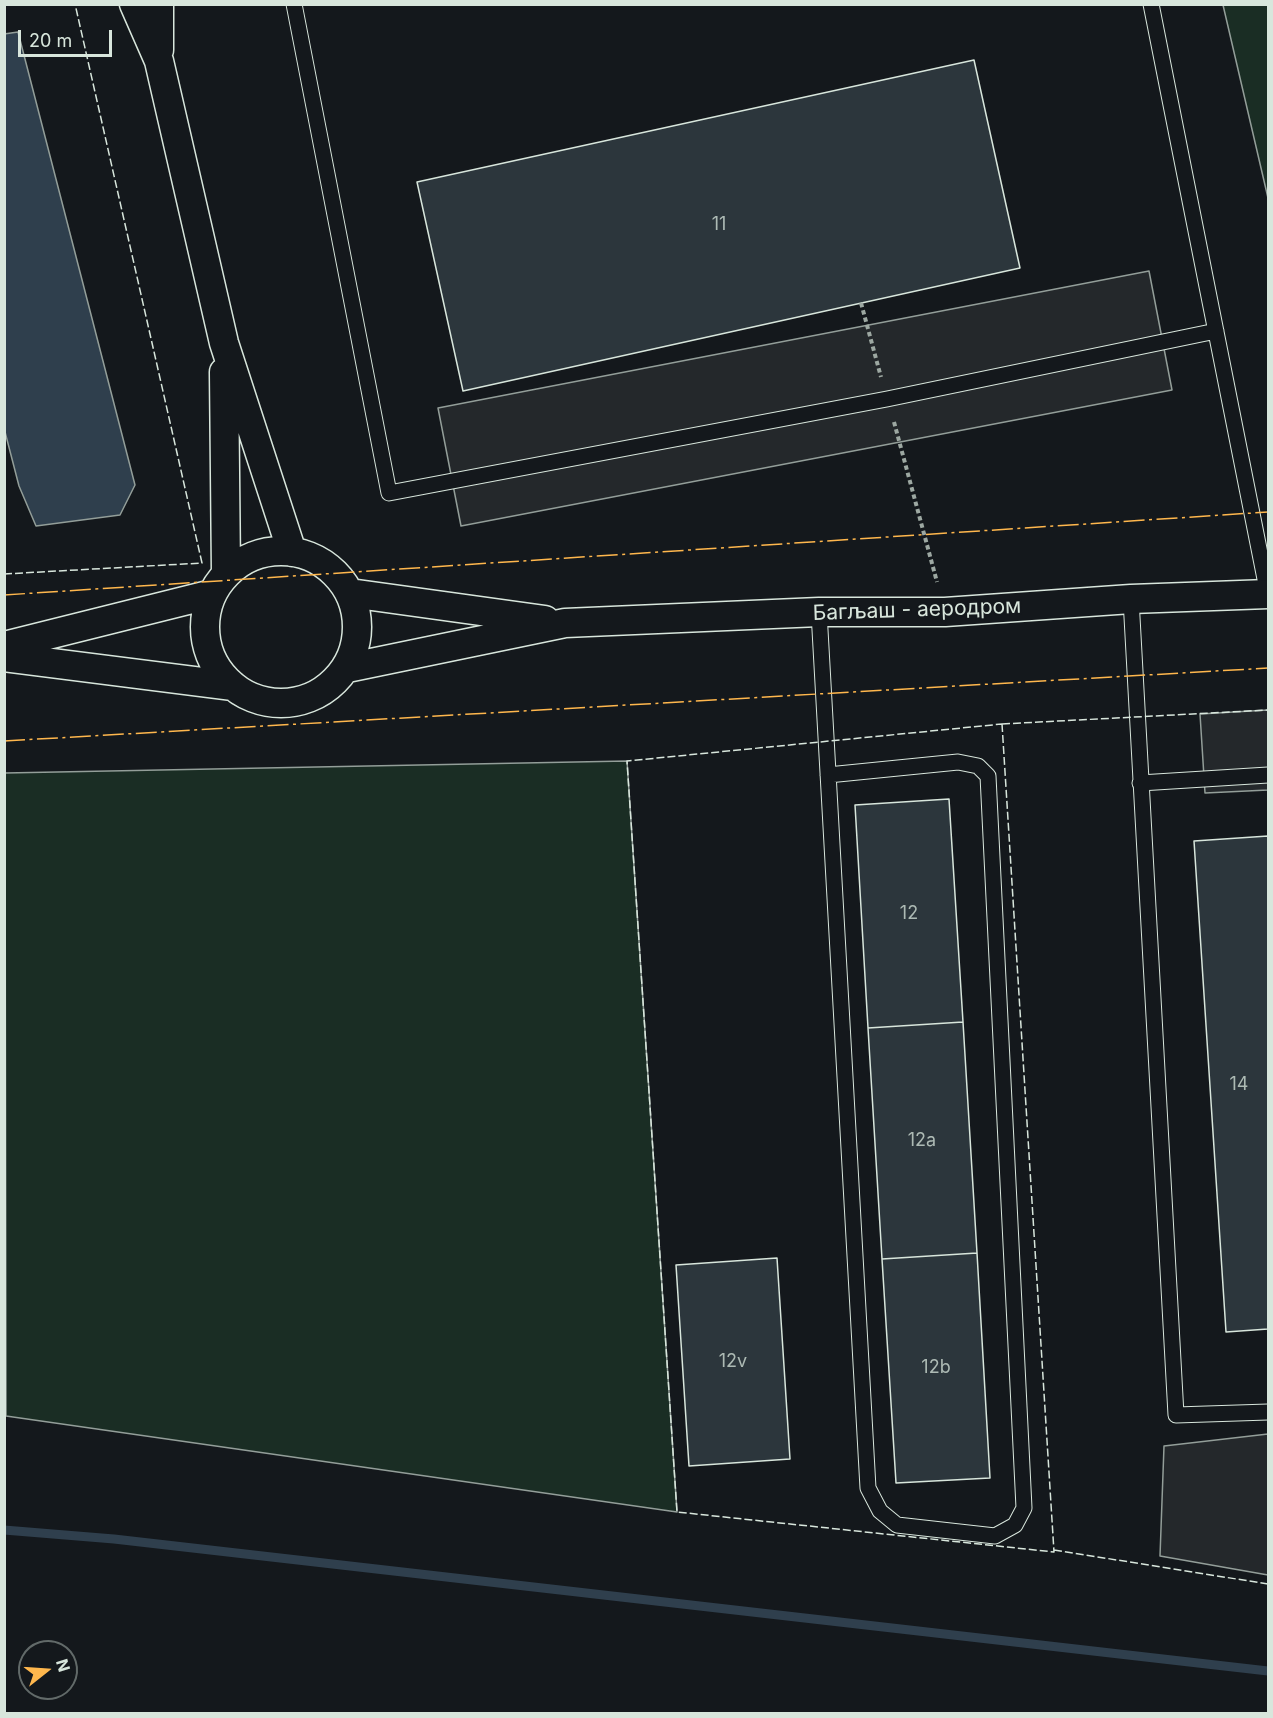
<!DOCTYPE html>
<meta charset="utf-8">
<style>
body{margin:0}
#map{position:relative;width:1273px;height:1718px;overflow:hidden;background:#14181c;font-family:Inter,sans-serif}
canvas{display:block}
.frame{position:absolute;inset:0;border:6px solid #d8e6dc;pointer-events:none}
.north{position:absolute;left:18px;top:1640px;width:60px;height:60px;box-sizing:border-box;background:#14181c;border:2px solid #626a69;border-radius:50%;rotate:73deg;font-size:16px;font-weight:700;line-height:24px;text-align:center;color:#d8e6dc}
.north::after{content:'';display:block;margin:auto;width:21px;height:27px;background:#ffb74d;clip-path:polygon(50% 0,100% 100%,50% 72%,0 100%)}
.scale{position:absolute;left:18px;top:30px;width:94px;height:27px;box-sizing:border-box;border:3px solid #d8e6dc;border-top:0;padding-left:8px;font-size:18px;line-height:21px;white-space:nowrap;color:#d8e6dc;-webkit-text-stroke:4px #14181c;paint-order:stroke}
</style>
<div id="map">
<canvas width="1273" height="1718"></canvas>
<div class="frame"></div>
<div class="north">N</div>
<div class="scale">20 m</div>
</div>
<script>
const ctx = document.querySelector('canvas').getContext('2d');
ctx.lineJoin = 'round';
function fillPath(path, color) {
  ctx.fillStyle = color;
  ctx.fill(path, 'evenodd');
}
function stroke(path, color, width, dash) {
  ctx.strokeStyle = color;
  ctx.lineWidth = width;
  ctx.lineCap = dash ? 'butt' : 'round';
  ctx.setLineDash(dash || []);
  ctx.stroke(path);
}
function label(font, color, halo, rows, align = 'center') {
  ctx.font = font + ' Inter,sans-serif';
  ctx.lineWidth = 4.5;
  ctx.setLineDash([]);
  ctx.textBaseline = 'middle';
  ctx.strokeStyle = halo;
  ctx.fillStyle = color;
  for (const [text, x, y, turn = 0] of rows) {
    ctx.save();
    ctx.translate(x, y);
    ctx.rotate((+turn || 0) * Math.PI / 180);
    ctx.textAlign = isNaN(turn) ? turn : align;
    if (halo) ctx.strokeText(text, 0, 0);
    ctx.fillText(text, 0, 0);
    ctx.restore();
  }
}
const green = new Path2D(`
 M1223,5H1268V198Z
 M627,761L677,1512L6,1416L5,773Z`);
fillPath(green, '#1a2d24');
stroke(green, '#939e99', 1.5);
const parking = new Path2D(`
 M1149,271L1172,390L461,526L438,408Z
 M1268,710V790L1205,793L1200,714Z
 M1268,1434V1575L1160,1556L1164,1446Z`);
fillPath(parking, '#24282b');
stroke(parking, '#939e99', 1.5);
const water = new Path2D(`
 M18,32L135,485L120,515L36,526L19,486L4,428V34Z`);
fillPath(water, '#2f3f4d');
stroke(water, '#939e99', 1.5);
stroke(new Path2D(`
 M4,1530L114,1539L1268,1671`), '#2f3f4d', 9);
const building = new Path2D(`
 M974,60L1020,268L463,391L417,182Z
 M949,799L963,1022L868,1028L855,805Z
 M1268,836V1329L1226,1332L1194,841Z
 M963,1022L977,1253L882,1259L868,1028Z
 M977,1253L990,1478L896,1483L882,1259Z
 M777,1258L790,1459L689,1466L676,1265Z`);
fillPath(building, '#2c363c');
stroke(building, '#d8e6dc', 1.5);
const service = new Path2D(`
 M294,4L389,493L887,399L1216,331
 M1151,4L1268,594
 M1131,599L1176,1415L1268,1412
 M819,612L868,1488L880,1511L897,1525L995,1536L1015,1525L1024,1508L988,776L978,766L958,762L828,775
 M1140,783L1268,775`);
const minor = new Path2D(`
 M134,4L159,61L224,343L292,552
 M159,4V50
 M224,372L226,574
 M205 627a76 76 0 1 1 152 0a76 76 0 1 1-152 0Z
 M350,593L545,620
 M4,646L212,594
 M4,657L233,686
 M347,668L565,623L819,612H945L1131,599L1268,594`);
stroke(service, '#d8e6dc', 17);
stroke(minor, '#d8e6dc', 31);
stroke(new Path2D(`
 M861,303L881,377
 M894,422L937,582`), '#9da8a2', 4, [4.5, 3]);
stroke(service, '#14181c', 15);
stroke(minor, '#14181c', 28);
stroke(new Path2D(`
 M4,574L202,563L75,4
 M1002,724L1054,1552L677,1512L627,761Z
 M1002,724L1268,710
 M1054,1550L1268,1584`), '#d8e6dc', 1.5, [8, 3]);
stroke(new Path2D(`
 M4,595L1268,512
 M4,741L1268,668`), '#ffb74d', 1.5, [21, 4.5, 3, 4.5]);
label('18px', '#adbab4', null, [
 ["11",719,225],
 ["12",909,914],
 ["14",1239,1085],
 ["12a",922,1141],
 ["12v",733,1362],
 ["12b",936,1368]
]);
label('21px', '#d8e6dc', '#14181c', [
 ["Багљаш - аеродром",917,610,-2]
]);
</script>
